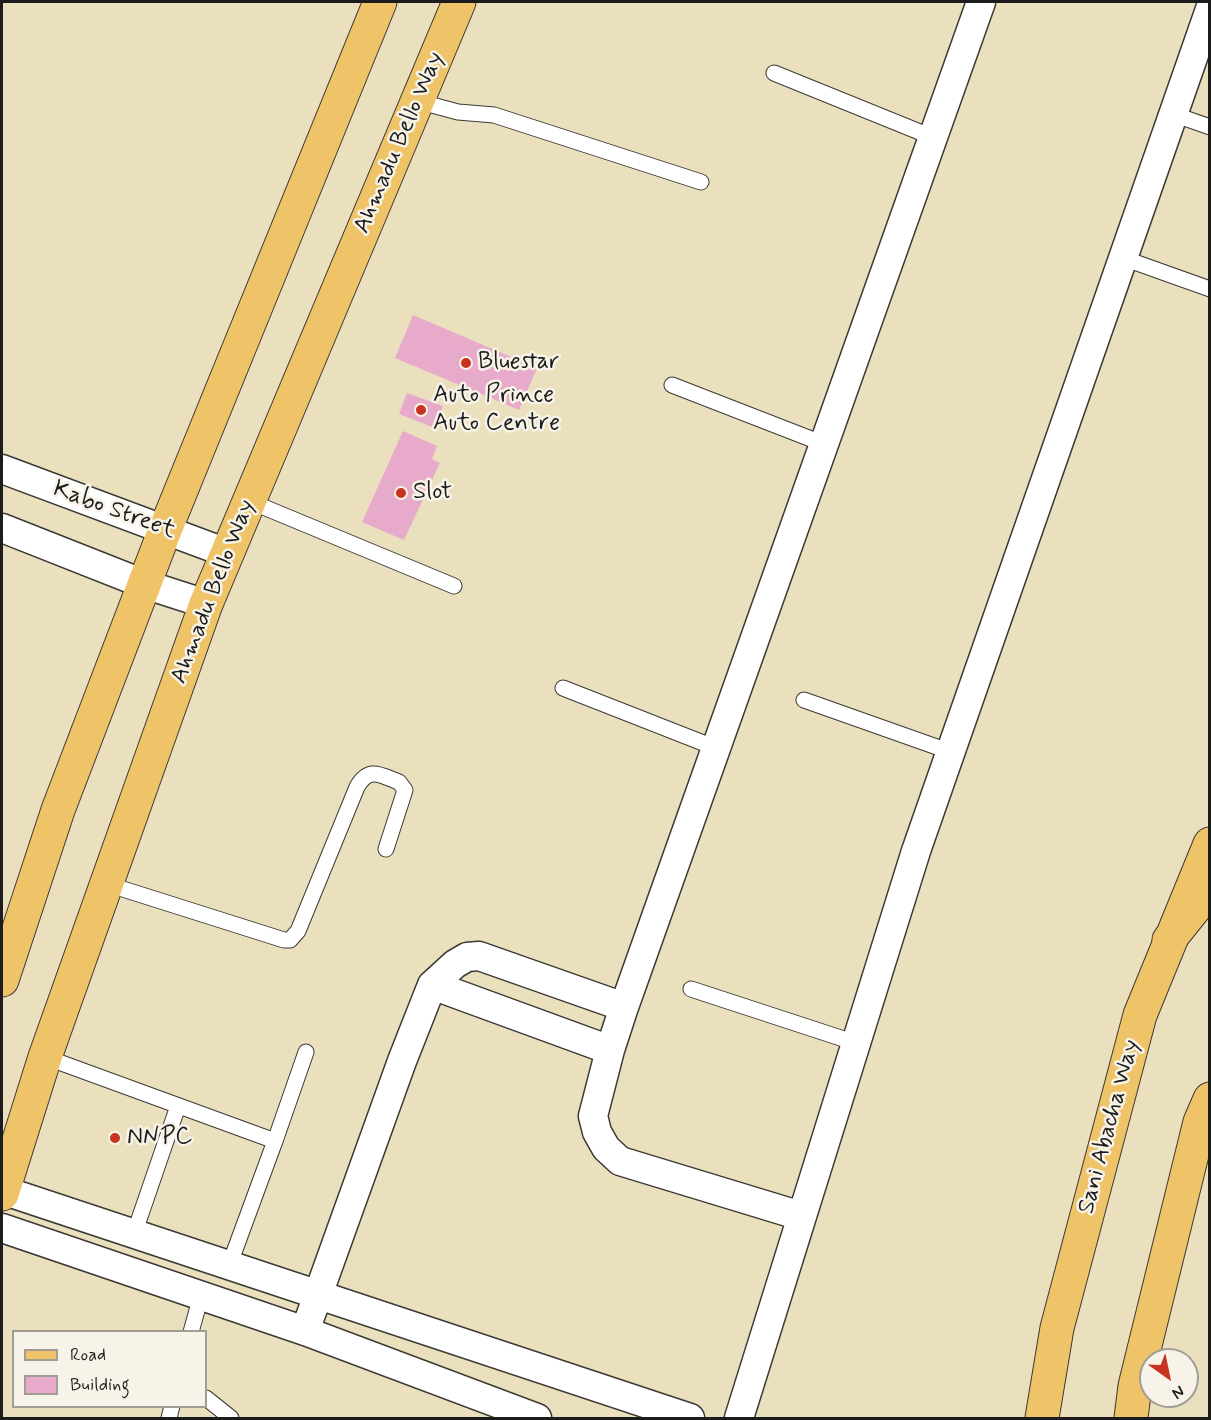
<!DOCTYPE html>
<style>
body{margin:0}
#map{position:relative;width:1211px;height:1420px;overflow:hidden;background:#ebe0bd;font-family:Mynerve,sans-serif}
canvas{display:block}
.frame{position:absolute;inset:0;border:3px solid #1c1c1c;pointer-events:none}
.legend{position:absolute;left:12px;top:1330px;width:195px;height:78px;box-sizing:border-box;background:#f7f3e8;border:2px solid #9f9d96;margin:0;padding:8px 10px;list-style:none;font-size:18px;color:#1c1c1c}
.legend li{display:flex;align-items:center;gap:12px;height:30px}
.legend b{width:30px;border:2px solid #9f9d96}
.north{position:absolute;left:1139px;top:1348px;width:60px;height:60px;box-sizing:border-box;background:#f7f3e8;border:2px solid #9f9d96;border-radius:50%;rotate:147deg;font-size:16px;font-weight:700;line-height:24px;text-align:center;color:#1c1c1c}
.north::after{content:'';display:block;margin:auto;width:21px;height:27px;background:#c8321e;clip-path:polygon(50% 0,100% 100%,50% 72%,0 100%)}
</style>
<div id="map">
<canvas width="1211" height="1420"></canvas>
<div class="frame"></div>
<ul class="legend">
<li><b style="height:8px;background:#efc469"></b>Road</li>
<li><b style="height:16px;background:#e8aacb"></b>Building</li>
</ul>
<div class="north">N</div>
</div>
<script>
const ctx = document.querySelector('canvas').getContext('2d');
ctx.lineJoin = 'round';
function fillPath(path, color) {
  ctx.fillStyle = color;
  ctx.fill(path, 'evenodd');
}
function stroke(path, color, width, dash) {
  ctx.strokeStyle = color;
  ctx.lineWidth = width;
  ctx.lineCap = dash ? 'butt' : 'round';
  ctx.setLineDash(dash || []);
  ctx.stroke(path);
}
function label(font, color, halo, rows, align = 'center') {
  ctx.font = font + ' Mynerve,sans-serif';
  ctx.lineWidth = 5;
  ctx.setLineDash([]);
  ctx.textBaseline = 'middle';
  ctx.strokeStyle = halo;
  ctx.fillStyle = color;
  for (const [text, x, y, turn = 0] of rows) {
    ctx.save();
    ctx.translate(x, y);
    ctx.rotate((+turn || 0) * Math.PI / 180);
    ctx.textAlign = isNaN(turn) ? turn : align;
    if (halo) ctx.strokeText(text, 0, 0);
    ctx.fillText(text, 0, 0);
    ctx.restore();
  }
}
fillPath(new Path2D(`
 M413,315L537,368L519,410L395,358Z
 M407,393L443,406L435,428L399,414Z
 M403,431L437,446L432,459L440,463L404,540L362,522Z`), '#e8aacb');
const lane = new Path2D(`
 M774,73L932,137
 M417,101L458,112L494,115L701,182
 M1173,114L1210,127
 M1123,258L1210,289
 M672,385L824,444
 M249,501L454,586
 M563,688L716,748
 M804,700L951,752
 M107,884L284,940H290L298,931L357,787C369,766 380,775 399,782L405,790L386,849
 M691,989L856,1043
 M45,1057L275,1141L229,1266
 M275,1141L306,1052
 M134,1234L178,1106
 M191,1332L201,1296
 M206,1398L231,1418
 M169,1418L172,1406`);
const street = new Path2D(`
 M2,469L227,553
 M2,528L144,584L206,604
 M432,985L610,1050
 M2,1190L690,1418
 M801,1216L620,1161L606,1148L597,1132L593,1116L610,1050L624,1007L981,2
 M2,1228L305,1331L537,1418
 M305,1331L402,1061L432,985L455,964L467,957L479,956L624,1007
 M739,1418L916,851L1210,9`);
const primary = new Path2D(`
 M2,980L58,810L165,530L380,2
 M2,1194L45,1057L206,604L459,2
 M1042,1418L1057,1328L1140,1015L1210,844`);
const highway = new Path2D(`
 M1169,940L1210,889
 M1131,1418L1135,1386L1200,1122L1210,1099`);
stroke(lane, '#3b3934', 17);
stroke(street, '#3b3934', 31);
stroke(primary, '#3b3934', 35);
stroke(highway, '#3b3934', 35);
stroke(lane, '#fff', 15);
stroke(street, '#fff', 28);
stroke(primary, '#efc469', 33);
stroke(highway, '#efc469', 33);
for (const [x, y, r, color] of [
 [466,363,6,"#c8321e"],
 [421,410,6,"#c8321e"],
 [401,493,6,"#c8321e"],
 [115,1138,6,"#c8321e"]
]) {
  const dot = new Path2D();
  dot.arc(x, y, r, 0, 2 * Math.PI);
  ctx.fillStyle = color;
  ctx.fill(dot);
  stroke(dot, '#f7f3e8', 2);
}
label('24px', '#1c1c1c', '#f7f3e8', [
 ["Ahmadu Bello Way",400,143,-67],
 ["Kabo Street",114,511,20],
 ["Ahmadu Bello Way",214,592,-69],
 ["Sani Abacha Way",1110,1127,-75]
]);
label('24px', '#1c1c1c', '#f7f3e8', [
 ["Bluestar",478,363],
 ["Auto Prince",433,396],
 ["Auto Centre",433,424],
 ["Slot",413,493],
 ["NNPC",127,1138]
], 'left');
</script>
